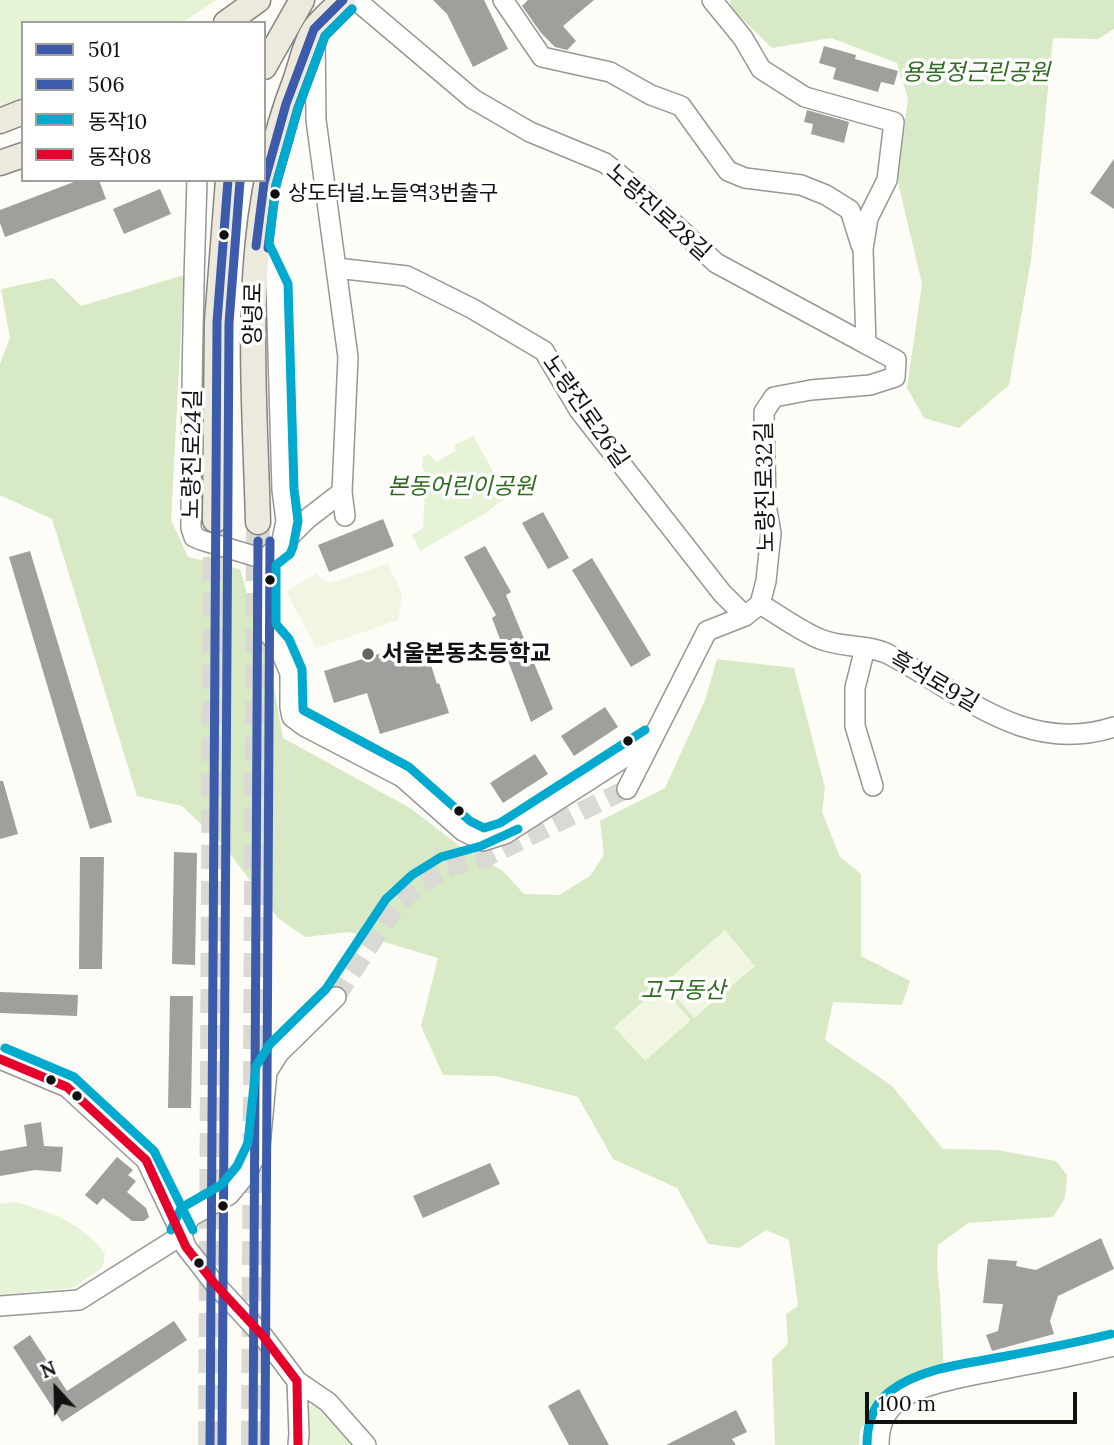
<!DOCTYPE html>
<meta charset="utf-8">
<style>
body{margin:0}
#map{position:relative;width:1114px;height:1445px;overflow:hidden;background:#fdfcf7;font-family:Lora,"Noto Sans KR",serif}
canvas{display:block}
.legend{position:absolute;left:21px;top:21px;width:245px;height:161px;box-sizing:border-box;background:#fff;border:2px solid #a0a0a0;margin:0;padding:9px 12px;list-style:none;font-size:21px;color:#111}
.legend li{display:flex;align-items:center;gap:14px;height:35px}
.legend b{width:35px;border:2px solid #a0a0a0}
.north{position:absolute;left:21px;top:1354px;width:70px;height:70px;-webkit-text-stroke:5px #fff;paint-order:stroke;rotate:338deg;font-size:19px;font-weight:700;line-height:28px;text-align:center;color:#111}
.north::after{content:'';display:block;margin:auto;width:24px;height:32px;background:#111;clip-path:polygon(50% 0,100% 100%,50% 72%,0 100%)}
.scale{position:absolute;left:865px;top:1392px;width:212px;height:32px;box-sizing:border-box;border:4px solid #111;border-top:0;padding-left:9px;font-size:21px;line-height:24px;white-space:nowrap;color:#111;-webkit-text-stroke:5px #fff;paint-order:stroke}
</style>
<div id="map">
<canvas width="1114" height="1445"></canvas>
<ul class="legend">
<li><b style="height:9px;background:#3d5bab"></b>501</li>
<li><b style="height:9px;background:#3d5bab"></b>506</li>
<li><b style="height:9px;background:#00a9ce"></b>동작10</li>
<li><b style="height:9px;background:#e4002b"></b>동작08</li>
</ul>
<div class="north">N</div>
<div class="scale">100 m</div>
</div>
<script>
const ctx = document.querySelector('canvas').getContext('2d');
ctx.lineJoin = 'round';
function fillPath(path, color) {
  ctx.fillStyle = color;
  ctx.fill(path, 'evenodd');
}
function stroke(path, color, width, dash) {
  ctx.strokeStyle = color;
  ctx.lineWidth = width;
  ctx.lineCap = dash ? 'butt' : 'round';
  ctx.setLineDash(dash || []);
  ctx.stroke(path);
}
function label(font, color, halo, rows, align = 'center') {
  ctx.font = font + ' Lora,"Noto Sans KR",serif';
  ctx.lineWidth = 7;
  ctx.setLineDash([]);
  ctx.textBaseline = 'middle';
  ctx.strokeStyle = halo;
  ctx.fillStyle = color;
  for (const [text, x, y, turn = 0] of rows) {
    ctx.save();
    ctx.translate(x, y);
    ctx.rotate((+turn || 0) * Math.PI / 180);
    ctx.textAlign = isNaN(turn) ? turn : align;
    if (halo) ctx.strokeText(text, 0, 0);
    ctx.fillText(text, 0, 0);
    ctx.restore();
  }
}
fillPath(new Path2D(`
 M0,0H217L181,23H23V98L0,106Z
 M473,436L508,497L484,514L420,551L412,535L423,528L426,474L422,467L423,457L429,454L436,462L456,451L454,445Z
 M16,1202C51,1212 84,1224 105,1254L103,1267L73,1288L0,1295V1204Z
 M313,1404L319,1406L356,1445H304L307,1407Z`), '#e7f3d7');
fillPath(new Path2D(`
 M730,0H1114V29L1098,39L1053,38L1031,260L1009,385L959,428L924,418L907,388L922,284L897,178L908,99L897,63L831,38L772,48L731,8Z
 M184,275L171,520L188,557L240,569L273,682L283,738L410,808L460,846L503,871L524,894L559,895L590,876L604,855L600,821L665,788L705,700L717,659L794,668L825,788L822,812L840,857L861,874V956L910,981L902,1005L833,1002L825,1040L892,1086L943,1149L997,1150L1056,1161L1067,1175L1065,1198L1053,1217L968,1223L938,1245L937,1267L940,1295L944,1373L901,1382L860,1430L859,1445H775L772,1359L788,1344L786,1314L798,1306L789,1240L766,1230L739,1248L708,1244L677,1188L613,1159L578,1097L495,1076L443,1075L421,1026L438,958L350,932L305,937L278,918L225,847L182,806L137,796L52,519L0,495V364L10,338L1,289L53,278L81,306Z`), '#d8eac5');
fillPath(new Path2D(`
 M388,564L402,594L398,620L316,648L286,591L316,574L329,583Z
 M725,930L755,966L694,1018L664,983Z
 M661,986L691,1020L645,1061L614,1027Z`), '#f0f6e1');
fillPath(new Path2D(`
 M433,0H484L508,49L473,67L447,14Z
 M528,0H594L563,26L576,41L567,50L555,47L541,33L522,6Z
 M824,46L856,55L855,59L898,71L894,85L881,82L878,92L833,79L836,68L819,63Z
 M807,110L849,122L844,143L811,134L813,124L804,122Z
 M1114,159V209L1090,193Z
 M79,180H99L106,199L5,237L0,223V210Z
 M160,189L171,214L124,234L113,209Z
 M543,512L569,558L548,569L522,523Z
 M383,519L394,546L329,572L318,545Z
 M485,546L511,592L506,595L553,709L531,722L492,618L496,615L464,557Z
 M30,551L112,822L90,829L9,557Z
 M592,558L651,655L631,667L572,570Z
 M423,640L437,684L439,683L449,713L380,734L367,693L334,703L324,671Z
 M605,707L618,727L574,756L561,736Z
 M535,754L548,774L503,803L490,783Z
 M0,781H3L18,834L0,839Z
 M174,852L197,853L195,965L172,964Z
 M80,857H104L102,969H79Z
 M0,992L78,995L77,1016L0,1013Z
 M170,996H193L191,1108H168Z
 M41,1122L44,1146L63,1147L61,1172L35,1170L0,1176V1151L27,1146L24,1125Z
 M117,1157L133,1170L128,1175L136,1181L127,1192L146,1208L149,1217L144,1221H132L103,1198L97,1205L85,1195Z
 M490,1163L500,1184L423,1218L413,1196Z
 M1101,1238L1114,1269L1058,1296L1050,1321L1054,1334L992,1351L986,1335L998,1331L1003,1304L983,1303L988,1259L1017,1261L1016,1266L1036,1270Z
 M174,1321L187,1340L62,1422L13,1347L30,1335L67,1391Z
 M579,1389L609,1445H569L548,1406Z
 M736,1410L747,1432L732,1439L736,1445H666Z`), '#a19f9c');
stroke(new Path2D(`
 M336,997L395,907L419,885L446,868L485,858L627,789`), '#dad9d4', 19, [19, 10]);
stroke(new Path2D(`
 M210,1445L215,520
 M253,1445L258,522`), '#dad9d4', 24, [24, 12]);
const minor = new Path2D(`
 M356,0L473,99L530,132L605,163L637,189L716,263L866,344
 M503,0L542,57L610,72L651,95L681,106L728,171L745,178L801,185L826,195L850,210L861,245
 M315,33L316,120L348,357L342,492L345,516
 M197,180C193,296 191,412 191,528L194,537L201,540L264,559
 M257,248L276,285L282,490L286,521L281,545L264,559
 M336,268L407,276L473,309L544,351L579,410L722,593L745,616
 M281,545L307,519L342,492
 M264,559V628L278,645L290,673V707L292,717L304,726L402,777L463,831L483,841L505,834L650,741
 M760,604C779,615 800,631 820,639C841,648 868,644 888,654C961,692 1025,756 1114,727
 M865,648L855,688V726L873,786
 M627,789L707,631L745,616L760,604L766,581L771,533L766,505L764,412L774,397L811,390L870,385L895,377L896,360L866,344L863,249L868,218L887,180L894,122L805,97L761,69L743,38L712,0
 M0,1059L67,1087L146,1160L182,1235L186,1247L214,1283L263,1336L297,1381L299,1434L298,1445
 M182,1235L190,1217L229,1195L247,1173L260,1146L267,1072L279,1053L336,997
 M0,1306L79,1300L182,1235
 M297,1381L328,1402L366,1445
 M879,1445C879,1428 883,1414 897,1402C922,1381 982,1374 1014,1367C1048,1361 1081,1354 1114,1346`);
const major = new Path2D(`
 M226,23L258,0
 M264,67L302,0
 M0,121L23,112
 M0,163L23,155
 M215,520L217,322L228,180
 M258,522C254,372 239,225 295,81C301,64 306,40 316,27C324,17 334,9 343,0`);
stroke(minor, '#979795', 22);
stroke(major, '#858482', 27);
stroke(minor, '#fffffe', 19);
stroke(major, '#ede9dc', 24);
stroke(new Path2D(`
 M256,246L264,183L286,104L314,29L343,0
 M210,1445L217,322L228,180
 M253,1445L258,541`), '#3d5bab', 9);
stroke(new Path2D(`
 M268,248L276,185L298,108L325,36L352,9
 M222,1445L229,323L240,181
 M265,1445L270,541`), '#3d5bab', 9);
stroke(new Path2D(`
 M352,9L325,36L298,108L276,185L269,244L288,284L294,489L298,521L293,547L290,554L276,565V624L289,639L302,669L303,710L409,767L470,821L484,828L500,823L645,730
 M5,1048L74,1077L154,1151L193,1230
 M171,1230L181,1208L221,1185L237,1166L248,1143L256,1066L270,1044L326,989L386,899L412,875L441,857L481,846L518,829
 M867,1445C867,1425 873,1405 889,1392C920,1368 964,1364 1001,1357C1038,1350 1075,1343 1111,1334`), '#00a9ce', 9);
stroke(new Path2D(`
 M0,1059L67,1087L146,1160L186,1247L214,1283L263,1336L297,1381L298,1445`), '#e4002b', 9);
for (const [x, y, r, color] of [
 [275,194,6,"#111"],
 [224,235,6,"#111"],
 [270,580,6,"#111"],
 [368,654,7,"#646362"],
 [628,741,6,"#111"],
 [459,811,6,"#111"],
 [51,1080,6,"#111"],
 [77,1096,6,"#111"],
 [223,1206,6,"#111"],
 [199,1263,6,"#111"]
]) {
  const dot = new Path2D();
  dot.arc(x, y, r, 0, 2 * Math.PI);
  ctx.fillStyle = color;
  ctx.fill(dot);
  stroke(dot, '#fff', 2.5);
}
label('21px', '#111', '#fff', [
 ["상도터널.노들역3번출구",288,194]
], 'left');
label('italic 23px', '#2f6b1f', '#fff', [
 ["용봉정근린공원",976,73],
 ["본동어린이공원",461,487],
 ["고구동산",683,991]
]);
label('23px', '#111', '#fff', [
 ["노량진로28길",658,213,42],
 ["양녕로",254,314,-89],
 ["노량진로26길",585,412,55],
 ["노량진로24길",193,454,-89],
 ["노량진로32길",766,487,-91],
 ["흑석로9길",934,682,30]
]);
label('bold 23px', '#111', '#fff', [
 ["서울본동초등학교",382,654]
], 'left');
</script>
